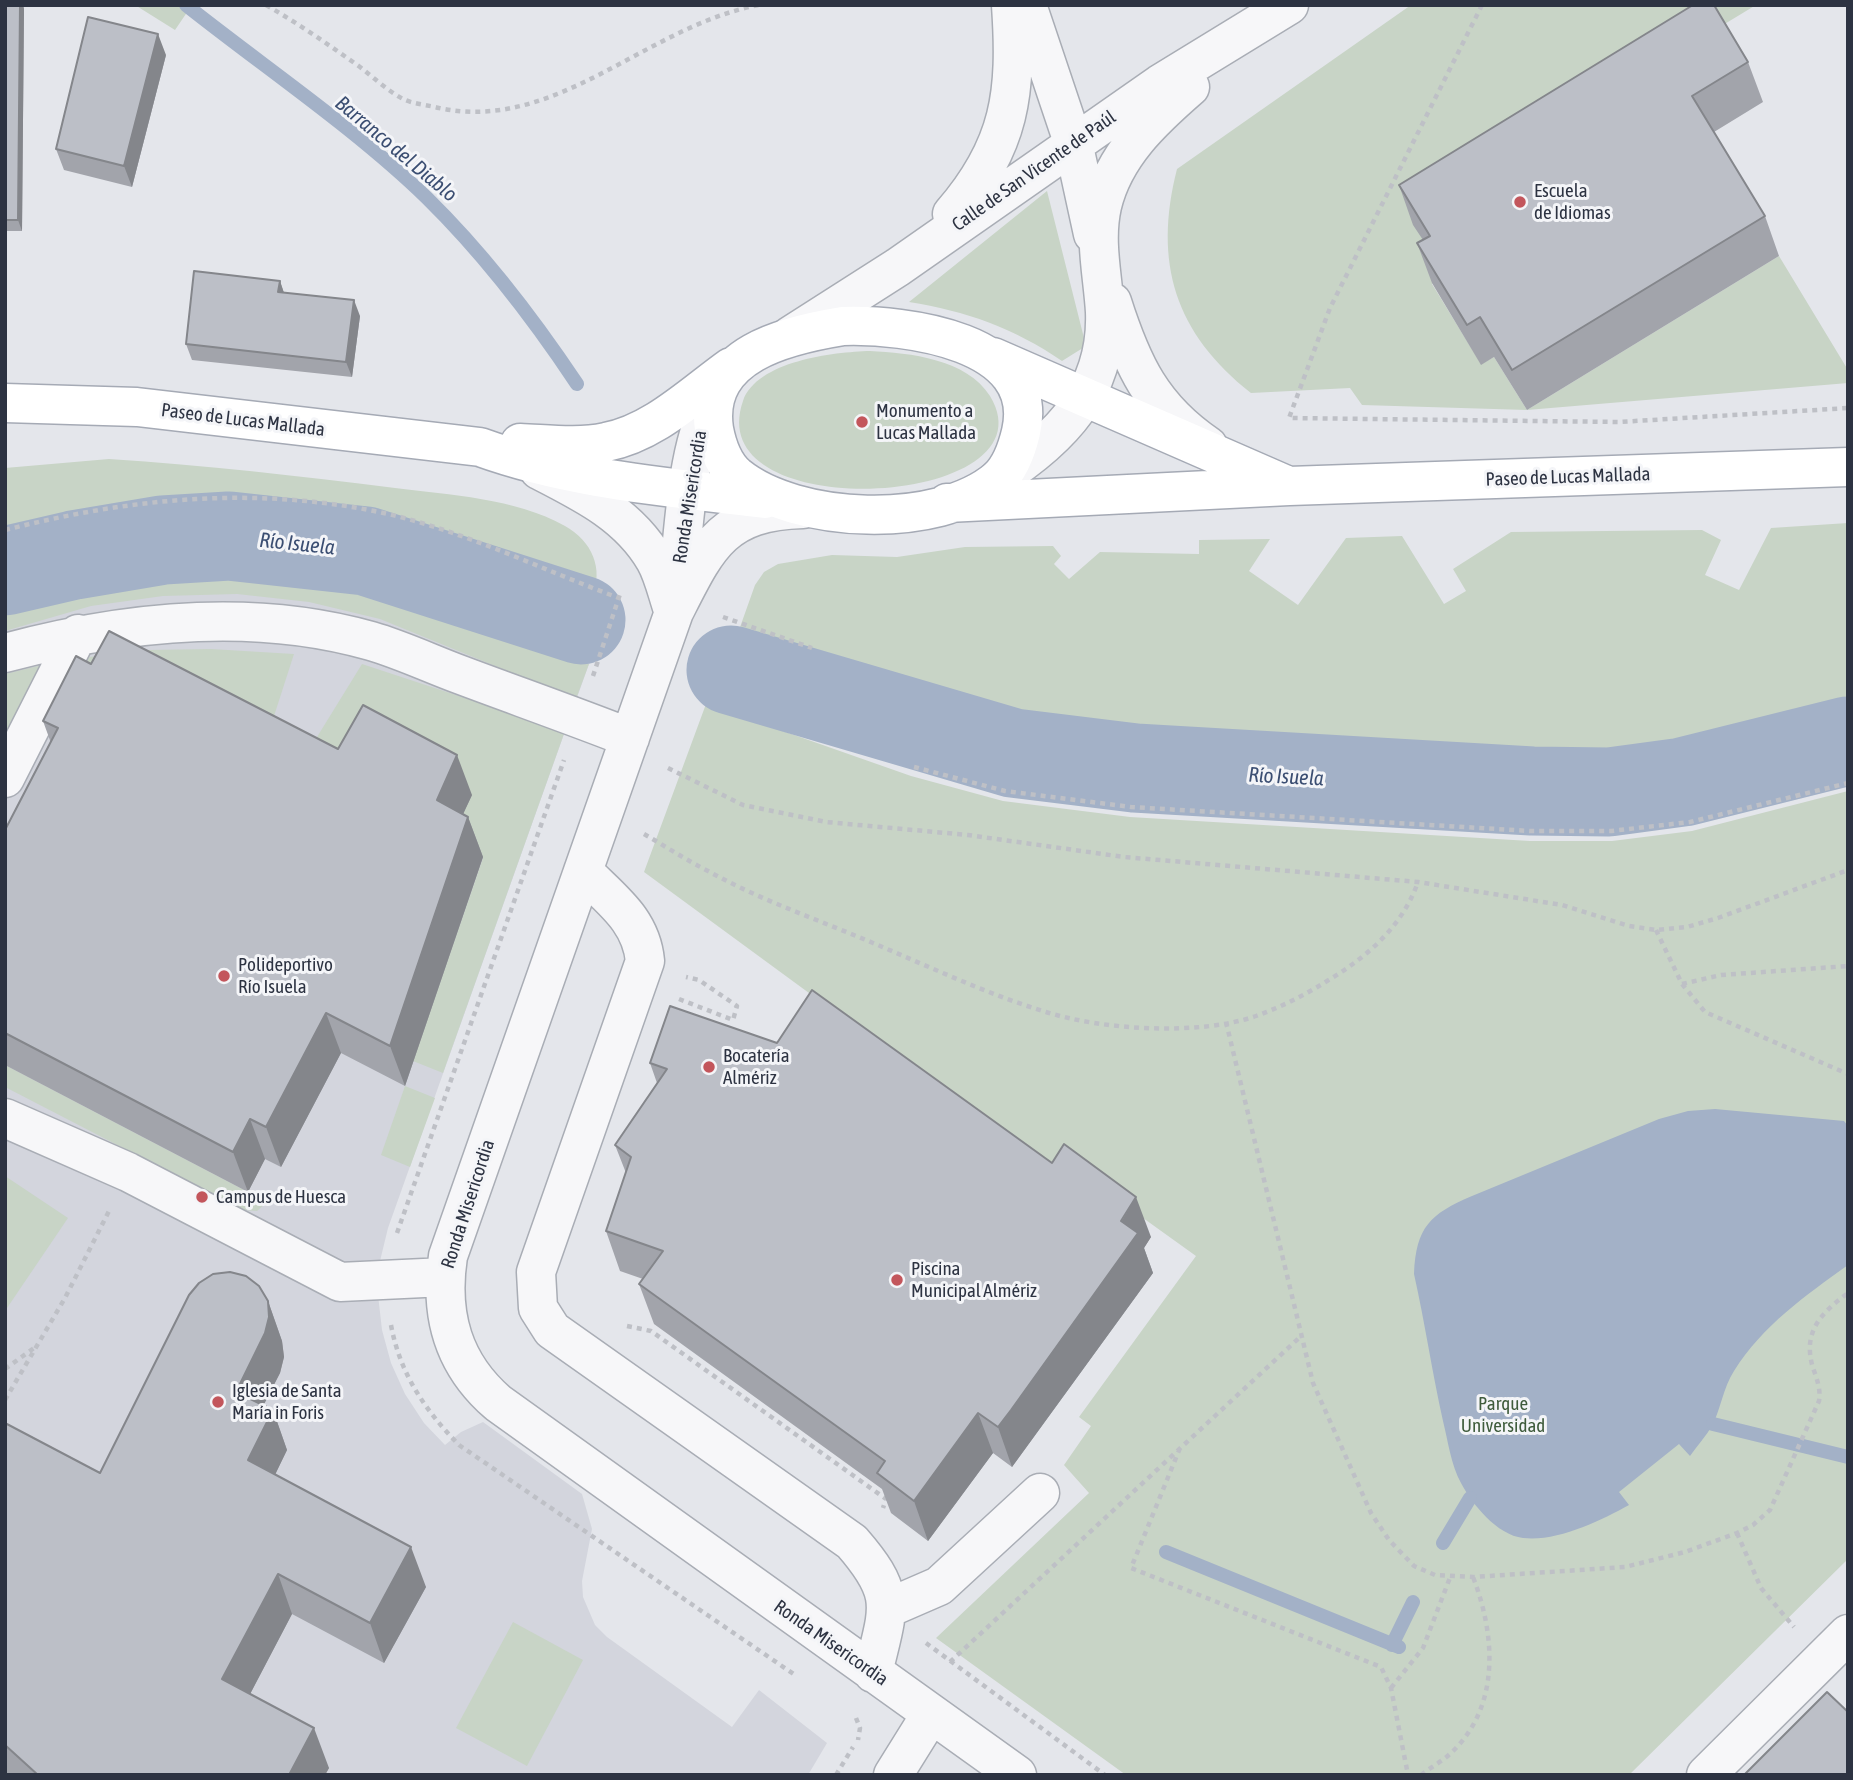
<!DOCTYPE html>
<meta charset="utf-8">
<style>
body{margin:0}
#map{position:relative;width:1853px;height:1780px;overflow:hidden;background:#e4e6eb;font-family:"Asap Condensed",sans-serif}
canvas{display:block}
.frame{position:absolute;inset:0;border:7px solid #2d3342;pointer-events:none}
</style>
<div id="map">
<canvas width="1853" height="1780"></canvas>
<div class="frame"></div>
</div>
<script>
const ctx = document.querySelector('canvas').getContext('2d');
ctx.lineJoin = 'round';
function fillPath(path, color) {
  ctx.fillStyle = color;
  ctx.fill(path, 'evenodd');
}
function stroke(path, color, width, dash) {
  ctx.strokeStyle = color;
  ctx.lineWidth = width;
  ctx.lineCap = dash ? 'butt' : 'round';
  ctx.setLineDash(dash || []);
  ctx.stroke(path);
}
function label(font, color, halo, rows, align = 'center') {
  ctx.font = font + ' "Asap Condensed",sans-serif';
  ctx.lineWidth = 6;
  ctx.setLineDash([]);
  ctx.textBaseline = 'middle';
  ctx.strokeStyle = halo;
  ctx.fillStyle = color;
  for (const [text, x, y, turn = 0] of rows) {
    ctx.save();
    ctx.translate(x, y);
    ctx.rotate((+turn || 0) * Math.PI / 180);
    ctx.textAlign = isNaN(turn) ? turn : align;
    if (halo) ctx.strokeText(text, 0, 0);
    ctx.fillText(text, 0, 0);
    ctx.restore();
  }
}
fillPath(new Path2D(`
 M234,563L323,574L404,591L589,664L388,1228L380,1261L378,1295L382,1330L391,1363L405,1394L424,1423L445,1445L461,1432L483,1422L582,1494L592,1529L582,1581L583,1597L595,1625L607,1637L732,1727L759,1690L827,1743L808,1775H5V602L70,585L156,570Z`), '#d3d5dd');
fillPath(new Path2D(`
 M135,5H192L175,30Z
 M1411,5H1756L1718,28L1432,284L1481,364L1494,357L1527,410L1779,256L1848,370V383L1527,410L1362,405L1350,388L1251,393C1175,333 1153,263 1177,169Z
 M1047,191L1086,346L1062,361C1014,328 966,311 909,302Z
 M870,351C910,353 967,359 990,396C1058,508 698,529 743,401C757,361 833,352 870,351Z
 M109,459C205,465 299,476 395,488C450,495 515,498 565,526C592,541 604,569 592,596C521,569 447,534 372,518C246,493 129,506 5,537V468Z
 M1848,523V706L1677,750L1606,758H1533L1138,735L1019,720L936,698L739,630L755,585L764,572L778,564L832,555L897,557L965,547L1053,546L1061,556L1054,564L1069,579L1100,552L1199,554V540L1270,539L1249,571L1298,605L1346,538L1402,536L1444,604L1466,591L1453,569L1511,532L1702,530L1721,540L1705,575L1739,590L1771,528Z
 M234,563L323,574L404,591L589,664L576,699L380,619L309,602L237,594L163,596L91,606L5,631V602C81,583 156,570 234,563Z
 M211,649L294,654L265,744L52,729L89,657L146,650Z
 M362,664L565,731L443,1073L413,1061L483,858L301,763Z
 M42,665L5,738V674Z
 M706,704L911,776L1003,801L1130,817L1530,841H1612L1692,831L1848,791V1559L1629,1775H1126L936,1638L1089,1493L1064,1465L1091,1426L1079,1417L1196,1256L1072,1167L1064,1180L644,872Z
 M5,1065L267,1202L257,1211L243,1210L5,1087Z
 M405,1086L435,1098L410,1167L381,1155Z
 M5,1176L68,1218L5,1311Z
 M513,1622L583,1660L527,1766L456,1728Z`), '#c8d4c6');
fillPath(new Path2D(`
 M1715,1109L1844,1121L1848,1126V1265C1805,1296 1763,1325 1734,1371C1723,1388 1721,1408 1712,1426C1706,1436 1697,1446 1690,1456L1679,1444L1619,1492L1629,1505C1600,1521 1557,1542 1523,1538C1497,1535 1472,1504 1461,1483C1451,1465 1448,1441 1443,1421C1432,1372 1425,1323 1414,1274C1416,1227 1430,1214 1472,1196L1659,1119L1688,1111Z`), '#a3b1c7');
stroke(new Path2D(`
 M186,5C264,67 356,129 427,198C484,254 533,318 577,384
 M1713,1424L1848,1457
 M1443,1543L1470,1498
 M1166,1552L1399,1647
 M1392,1645L1413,1602`), '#a3b1c7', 14);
stroke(new Path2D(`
 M5,571L74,555L163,540L229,536L366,551L581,620
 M731,670L1013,753L1135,768L1532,791L1609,792L1683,782L1848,741`), '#a3b1c7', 89);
const minor = new Path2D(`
 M1027,5L1073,142L1093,234
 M952,214C1011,146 1017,92 1011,5
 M1112,302C1132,365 1152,408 1208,446
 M790,336L898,267L1160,84L1289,5
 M539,470C584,493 629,515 655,560C663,574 667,592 672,607
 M998,479C1060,439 1108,391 1105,312C1103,276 1094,242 1102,206C1114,155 1152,120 1190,87
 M803,509C722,511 707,547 674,612L448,1256C439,1315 453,1364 498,1403L1017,1775
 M677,589C685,527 685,447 716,392
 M5,653C124,621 251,607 371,641C402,650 431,664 461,675C517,696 574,716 630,738
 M5,778L78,634
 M583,871C610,899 641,919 645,961L536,1272L538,1308L552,1330L852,1542C899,1596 888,1608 873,1673
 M5,1118L128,1172L340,1282L445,1277
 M886,1609L939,1586L1040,1493
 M893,1775L931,1714
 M1706,1775L1848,1634`);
const major = new Path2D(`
 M843,326C904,324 1042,340 1021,432C1017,449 1011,467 998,479C938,530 796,524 737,476C723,464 717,445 714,429C703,354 787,335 843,326Z
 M993,357L1284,484
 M5,403L137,407L480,447C571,480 669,487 765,499
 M520,443C548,444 578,448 606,442C654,433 693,394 731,367
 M947,503L1289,486L1848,467`);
stroke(minor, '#a9adb5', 41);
stroke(major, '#a5aab5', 41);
stroke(new Path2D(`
 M266,5C299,24 329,45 360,67C374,78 388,91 403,99C413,104 428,105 439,108C557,133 646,26 759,5
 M1482,5L1330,308L1289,418L1619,422L1848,408
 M5,530C127,499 249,486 374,511C456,527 540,569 619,598
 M723,617L812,648
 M593,676L620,594
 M914,767L1005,791L1131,807L1530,831H1611L1690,822L1848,783
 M668,768L743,805L826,822L968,835L1124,857L1418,882L1562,905L1629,926L1656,930L1687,927L1718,918L1848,870
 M644,834C665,846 686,860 708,871C760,900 819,920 873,943C930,967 987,994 1046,1012C1103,1030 1199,1036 1256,1016C1281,1007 1305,995 1327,981C1367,957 1402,927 1418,882
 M1656,930L1682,984L1705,1012L1848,1074
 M1682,984L1721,975L1848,966
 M679,999L733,1020L737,1006L699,980L686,977
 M1226,1022L1313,1383L1371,1513L1389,1540L1414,1566L1435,1575L1473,1577L1625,1567L1685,1552L1737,1533L1753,1525L1770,1510L1819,1401C1821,1390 1817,1379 1813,1368C1802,1332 1821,1313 1848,1293
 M397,1233L564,760
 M391,1325C400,1374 425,1410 459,1445L795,1675
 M627,1326L651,1331L886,1499L883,1508
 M5,1369L34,1348
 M5,1400L65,1298L109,1211
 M1180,1448L1131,1568L1381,1667L1391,1688L1408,1775
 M1737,1533L1761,1588L1794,1627
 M926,1643L1105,1775
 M950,1662L1300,1337
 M1391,1688L1423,1648L1451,1575
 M856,1718L860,1728L858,1740
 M836,1775L853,1747
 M1421,1775C1431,1767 1443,1761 1452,1752C1501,1705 1495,1634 1473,1577`), '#bec0c6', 4.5, [5, 5]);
stroke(minor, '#f7f7f9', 38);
stroke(major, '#fff', 38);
fillPath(new Path2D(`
 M5,5H23L24,9L22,231H5Z
 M166,55L132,187L64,170L56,149Z
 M1748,62L1763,102L1714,132L1765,216L1779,256L1527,410L1494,357L1481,365L1432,283L1417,243L1423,240L1413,225L1399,185Z
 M280,281L284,293L360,316L352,377L192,360L186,344Z
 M91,664L472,795L463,814L468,817L483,857L405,1086L341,1053L281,1167L265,1159L248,1192L5,1065V830L51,743L43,721Z
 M650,1063L1151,1237L1144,1248L1153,1273L1012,1467L993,1453L928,1541L891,1513L882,1489L654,1324L639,1284L643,1279L620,1271L606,1231L626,1173L615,1145L657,1083Z
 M268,1301L282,1341L284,1357L280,1373L263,1405L273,1410L287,1450L275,1474L426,1587L384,1663L292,1614L250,1694L329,1768L325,1775H9L5,1772V1423L100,1473Z`), '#a2a4ab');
fillPath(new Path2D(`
 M20,5H23L24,9L22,231L18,220Z
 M158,34L166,55L132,187L124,166Z
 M280,281L285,296L278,292Z
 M354,300L360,316L352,377L346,362Z
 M457,755L472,795L451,840L437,800Z
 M468,817L483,857L405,1086L390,1046Z
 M326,1013L341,1053L281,1167L266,1127Z
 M250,1119L265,1159L248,1192L233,1152Z
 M1136,1197L1151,1237L1144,1248L1153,1273L1012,1467L998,1427Z
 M268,1301L282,1341L284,1357L280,1373L250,1432L236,1392Z
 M273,1410L287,1450L263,1500L248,1460Z
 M978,1413L993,1453L928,1541L914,1501Z
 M411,1547L426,1587L384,1663L370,1623Z
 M278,1574L292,1614L237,1719L222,1679Z
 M314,1728L329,1768L325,1775H289Z`), '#84868b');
const building = new Path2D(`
 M5,5H20L18,220H5Z
 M1693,5H1714L1748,62L1692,96L1765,216L1512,370L1480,317L1467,325L1417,243L1430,236L1399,185Z
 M88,17L158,34L124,166L56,149Z
 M194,271L280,281L278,292L354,300L346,362L186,344Z
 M109,631L338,749L363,705L457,755L437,800L468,817L390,1046L326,1013L266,1127L250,1119L233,1152L5,1033V830L58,728L43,721L76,656L91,664Z
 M812,990L1052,1163L1064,1144L1136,1197L1121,1221L1138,1233L1011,1410L998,1427L978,1413L914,1501L877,1473L885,1461L639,1284L663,1251L606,1231L631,1157L615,1145L667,1069L650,1063L670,1006L777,1043Z
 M230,1272L246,1276L259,1286L268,1301L269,1317L265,1333L236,1392L273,1410L248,1460L411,1547L370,1623L278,1574L222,1679L314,1728L289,1775H38L5,1745V1423L100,1473L189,1295L199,1283L213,1274Z
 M1827,1692L1848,1712V1775H1744Z`);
fillPath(building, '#bcbfc7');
stroke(building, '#84868b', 2);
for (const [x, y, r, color] of [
 [1520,202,7,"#c3565c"],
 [862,422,7,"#c3565c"],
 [224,976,7,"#c3565c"],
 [709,1067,7,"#c3565c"],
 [202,1197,7,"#c3565c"],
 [897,1280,7,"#c3565c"],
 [218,1402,7,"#c3565c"]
]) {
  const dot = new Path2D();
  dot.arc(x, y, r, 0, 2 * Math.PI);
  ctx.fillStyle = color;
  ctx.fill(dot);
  stroke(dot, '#f4f5f8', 2.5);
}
label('19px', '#2d3342', '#f4f5f8', [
 ["Calle de San Vicente de Paúl",1034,171,-35],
 ["Paseo de Lucas Mallada",243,420,7],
 ["Paseo de Lucas Mallada",1568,477,-2],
 ["Ronda Misericordia",690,497,-81],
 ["Ronda Misericordia",468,1204,-72],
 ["Ronda Misericordia",831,1643,35]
]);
label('19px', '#2d3342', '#f4f5f8', [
 ["Escuela",1534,191],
 ["de Idiomas",1534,213],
 ["Monumento a",876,411],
 ["Lucas Mallada",876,433],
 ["Polideportivo",238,965],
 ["Río Isuela",238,987],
 ["Bocatería",723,1056],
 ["Almériz",723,1078],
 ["Campus de Huesca",216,1197],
 ["Piscina",911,1269],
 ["Municipal Almériz",911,1291],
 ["Iglesia de Santa",232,1391],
 ["María in Foris",232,1413]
], 'left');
label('19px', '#3f5c3c', '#f4f5f8', [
 ["Parque",1503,1404],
 ["Universidad",1503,1426]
]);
label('italic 21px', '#3b4e72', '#f4f5f8', [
 ["Barranco del Diablo",396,149,40],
 ["Río Isuela",297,544,6],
 ["Río Isuela",1286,777,3]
]);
</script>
